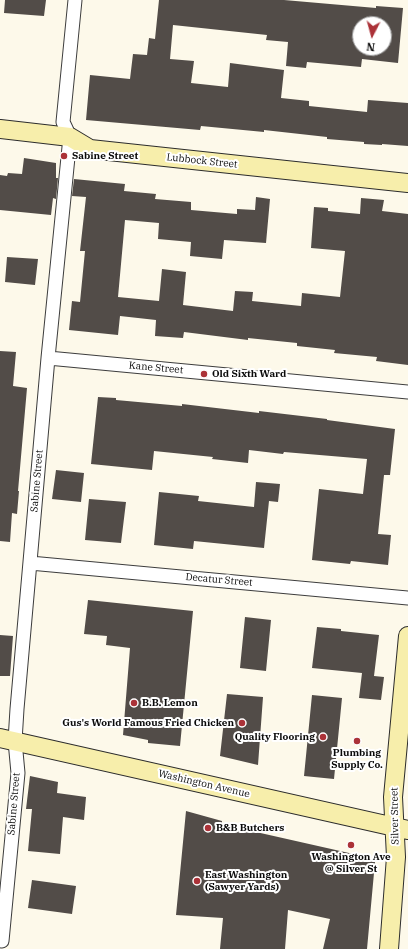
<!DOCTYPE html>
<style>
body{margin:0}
#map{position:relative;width:408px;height:949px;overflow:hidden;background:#fdf9ea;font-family:"IBM Plex Serif",serif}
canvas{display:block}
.north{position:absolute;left:352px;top:16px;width:40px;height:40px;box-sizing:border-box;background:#fff;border:1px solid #9d9d9d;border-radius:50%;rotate:186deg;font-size:11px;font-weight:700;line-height:16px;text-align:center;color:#0a0a0a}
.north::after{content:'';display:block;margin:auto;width:14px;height:18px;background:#ab3238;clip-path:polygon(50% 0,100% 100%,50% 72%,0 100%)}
</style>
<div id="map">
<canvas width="408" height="949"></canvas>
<div class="north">N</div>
</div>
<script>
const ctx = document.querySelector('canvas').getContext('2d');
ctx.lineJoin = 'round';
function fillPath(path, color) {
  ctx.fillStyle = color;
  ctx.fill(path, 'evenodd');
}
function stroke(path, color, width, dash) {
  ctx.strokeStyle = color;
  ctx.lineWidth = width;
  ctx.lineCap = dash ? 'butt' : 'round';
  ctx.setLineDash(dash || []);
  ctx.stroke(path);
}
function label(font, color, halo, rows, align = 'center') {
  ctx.font = font + ' "IBM Plex Serif",serif';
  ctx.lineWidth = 4;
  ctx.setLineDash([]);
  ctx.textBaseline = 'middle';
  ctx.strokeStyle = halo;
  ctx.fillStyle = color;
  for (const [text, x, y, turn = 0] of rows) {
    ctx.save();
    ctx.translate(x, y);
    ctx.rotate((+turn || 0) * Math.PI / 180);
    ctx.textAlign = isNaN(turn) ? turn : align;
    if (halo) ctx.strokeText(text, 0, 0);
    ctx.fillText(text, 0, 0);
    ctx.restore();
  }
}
fillPath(new Path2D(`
 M5,0H46L44,16L4,13Z
 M159,0H284L376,8V6L403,8L398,63L362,59L361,67L307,62L306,68L286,66L288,42L266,40L267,35L173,25L170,59L194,61L191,83L228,87L230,63L284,70L281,98L309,101V106L367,112L368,100L408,103V146L382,144V145L364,144V142L327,139V137L264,130V132L201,126L200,130L86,120L90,75L130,79L133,54L147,55L149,38L155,39ZM360,24H384V48H360Z
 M24,158L56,163V178H58L56,199L53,198L51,215L0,210V175L7,176L8,173L22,174Z
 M74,179L125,184L124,191L156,194L155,199L191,202V210L237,214V209L255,210L256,197L270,199L266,243L224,240L222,259L190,256L191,242L158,239L159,223L125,220L118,297L159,301L162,269L186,272L183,305L233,311L235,291L253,292L252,301L301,306L302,293L340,297L345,251L311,248L314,207L328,208V211L360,214L361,198L384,200L382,211L408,214V365L376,361L377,357L334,353L335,350L297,346V343L248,338V340L184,332L183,338L155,336L156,320L120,316L118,335L69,330L72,301L80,302L85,251H80L86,197L72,196Z
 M7,257L38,259L35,285L5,282Z
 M0,351L16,352L13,386L27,388L18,491H19L17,514L12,513L10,542L0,541Z
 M98,397L116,398V400L182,406V404L259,413V411L327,419V420L395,429L390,475H384L378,534L391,535L388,565L351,561L350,564L312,560L319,489L363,494L367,459L284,452L283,454L249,450L248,463L212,459L213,457L154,451L152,470L91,464Z
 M56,470L84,473L81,502L52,499Z
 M256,482L280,484L278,502L269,501L264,548L194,541L193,549L154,545L159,492L199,496L198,501L254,507Z
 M89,499L126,502L121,543L85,540Z
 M88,600L193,611L180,746L148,743V740L123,735L130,648L106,645L107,636L84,634Z
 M245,617L271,620L266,671L240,668Z
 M317,627L341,629V631L379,635L374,676L384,677L381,700L359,698L362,673L312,668Z
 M0,635L13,636L10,676H0Z
 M227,694L263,697L258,765L220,756Z
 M312,695L342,698L334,779L304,776Z
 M30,776L58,782L57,793L86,797L84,820L63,817L60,854L28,851L32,809H26Z
 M186,811L222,821V827L256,832L349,853L359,855V858L375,862L367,949H323L330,919L288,910L285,949H220L223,918L176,915Z
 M32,880L76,886L72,914L28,908Z`), '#524c48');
const street = new Path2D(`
 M48,358L408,392
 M30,563L408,598
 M2,941L18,773L15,741L17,709L48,358L70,137L63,122L75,0`);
const secondary = new Path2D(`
 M0,129L70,137L90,149L408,183
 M0,738L408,830
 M389,949L396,857L393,797L408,636`);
stroke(street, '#3d3d3d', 15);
stroke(secondary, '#2c2c2c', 20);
stroke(street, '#fff', 13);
stroke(secondary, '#f7eeab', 18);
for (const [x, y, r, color] of [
 [64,156,4,"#ab3238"],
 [204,374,4,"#ab3238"],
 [134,703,4,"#ab3238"],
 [242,723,4,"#ab3238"],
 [323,737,4,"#ab3238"],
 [357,741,4,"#ab3238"],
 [208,828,4,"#ab3238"],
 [351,845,4,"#ab3238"],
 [197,881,4,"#ab3238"]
]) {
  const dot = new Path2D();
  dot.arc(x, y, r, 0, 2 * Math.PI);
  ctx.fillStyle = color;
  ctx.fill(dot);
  stroke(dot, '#fff', 1.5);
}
label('bold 10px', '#0a0a0a', '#fff', [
 ["Sabine Street",72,156],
 ["Old Sixth Ward",212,374],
 ["B.B. Lemon",142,703],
 ["Gus's World Famous Fried Chicken",234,723,"right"],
 ["Quality Flooring",315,737,"right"],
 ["Plumbing",357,753,"center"],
 ["Supply Co.",357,765,"center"],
 ["B&B Butchers",216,828],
 ["Washington Ave",351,857,"center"],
 ["@ Silver St",351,869,"center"],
 ["East Washington",205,875],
 ["(Sawyer Yards)",205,887]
], 'left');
label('10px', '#0a0a0a', '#fff', [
 ["Lubbock Street",202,161,6],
 ["Kane Street",156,368,5],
 ["Sabine Street",37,481,-85],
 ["Decatur Street",219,580,5],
 ["Washington Avenue",204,784,13],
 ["Sabine Street",14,804,-85],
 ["Silver Street",395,816,-91]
]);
</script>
